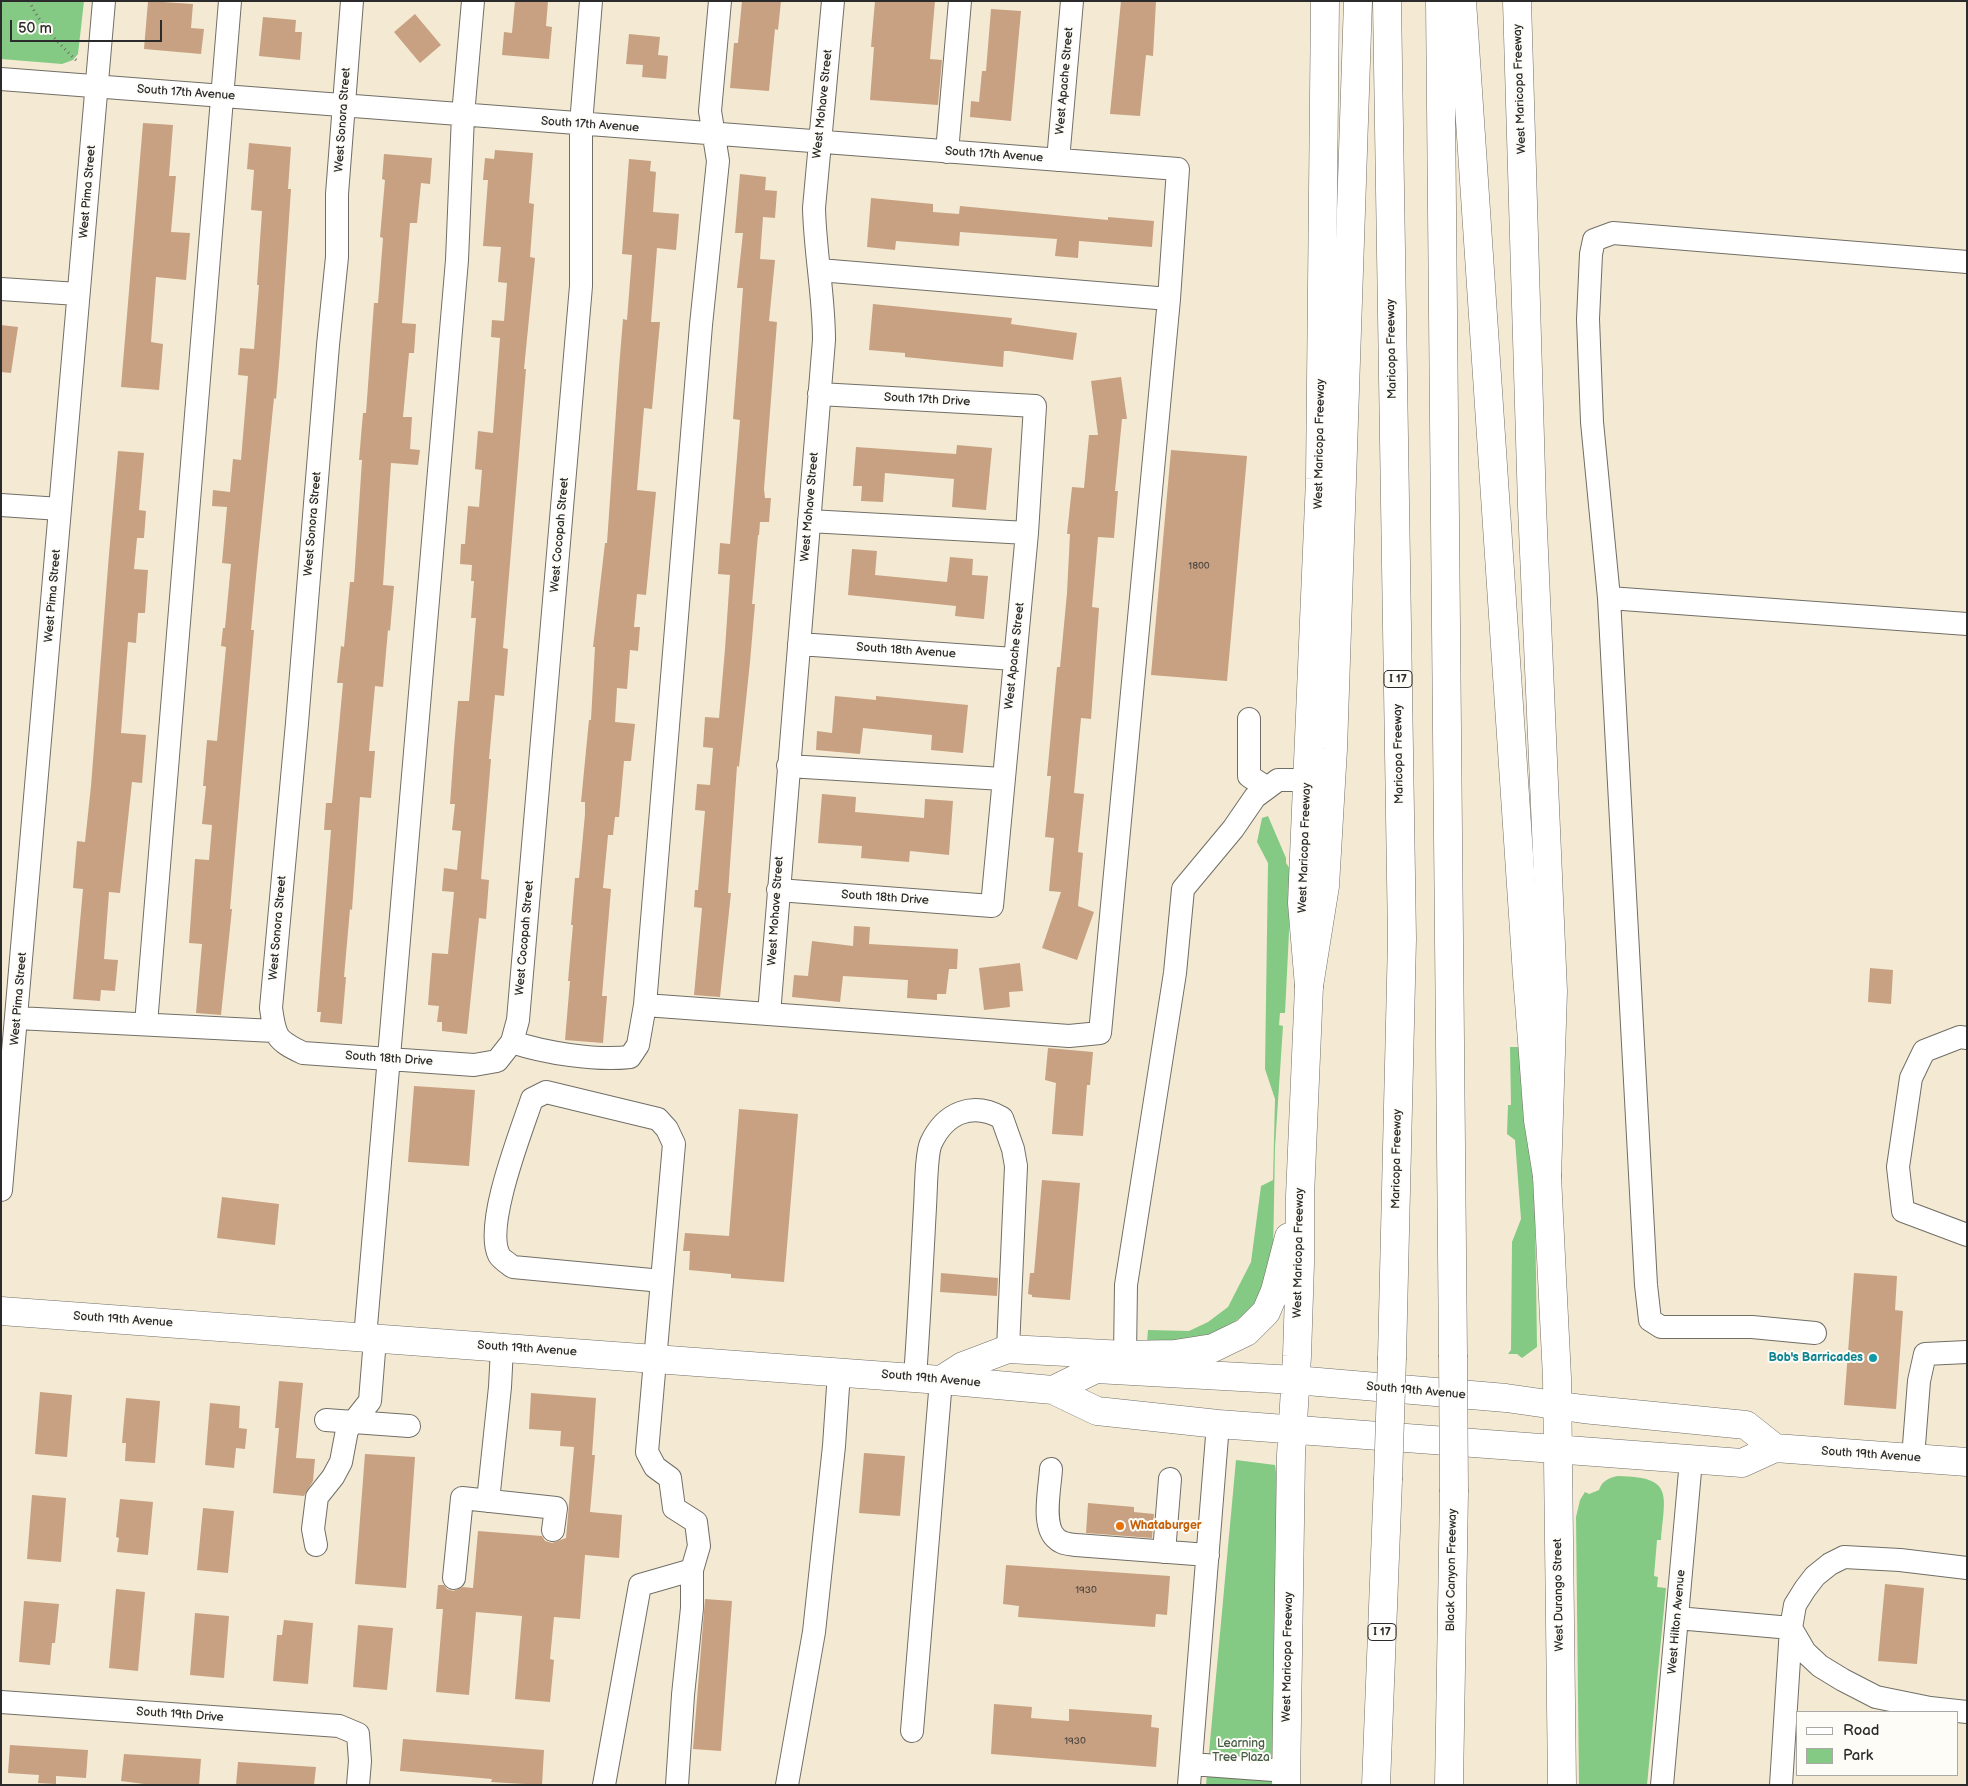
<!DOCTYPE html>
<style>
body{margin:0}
#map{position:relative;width:1968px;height:1786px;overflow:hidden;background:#f4ead3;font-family:"Balsamiq Sans",sans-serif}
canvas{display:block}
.frame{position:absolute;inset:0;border:2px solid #2b2b2b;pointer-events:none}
.legend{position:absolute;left:1796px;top:1711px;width:162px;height:65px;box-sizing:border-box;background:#fdfcf7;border:1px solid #a9a8a5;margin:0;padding:6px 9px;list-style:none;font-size:15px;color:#2b2b2b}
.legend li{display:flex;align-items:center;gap:10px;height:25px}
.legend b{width:25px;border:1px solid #a9a8a5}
.scale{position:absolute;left:10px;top:20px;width:152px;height:22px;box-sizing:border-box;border:2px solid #2b2b2b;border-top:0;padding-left:6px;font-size:15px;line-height:18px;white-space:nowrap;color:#2b2b2b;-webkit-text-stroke:4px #fdfcf7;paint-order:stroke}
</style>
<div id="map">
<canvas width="1968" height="1786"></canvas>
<div class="frame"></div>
<ul class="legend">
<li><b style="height:6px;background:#fff"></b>Road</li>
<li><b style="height:14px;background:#84ca84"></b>Park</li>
</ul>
<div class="scale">50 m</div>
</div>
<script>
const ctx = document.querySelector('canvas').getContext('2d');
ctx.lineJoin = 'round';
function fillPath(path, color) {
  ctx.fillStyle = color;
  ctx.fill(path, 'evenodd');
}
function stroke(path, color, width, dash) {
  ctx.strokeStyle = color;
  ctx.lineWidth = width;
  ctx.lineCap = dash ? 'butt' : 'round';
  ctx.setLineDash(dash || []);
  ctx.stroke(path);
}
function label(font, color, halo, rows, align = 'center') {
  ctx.font = font + ' "Balsamiq Sans",sans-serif';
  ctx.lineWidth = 4;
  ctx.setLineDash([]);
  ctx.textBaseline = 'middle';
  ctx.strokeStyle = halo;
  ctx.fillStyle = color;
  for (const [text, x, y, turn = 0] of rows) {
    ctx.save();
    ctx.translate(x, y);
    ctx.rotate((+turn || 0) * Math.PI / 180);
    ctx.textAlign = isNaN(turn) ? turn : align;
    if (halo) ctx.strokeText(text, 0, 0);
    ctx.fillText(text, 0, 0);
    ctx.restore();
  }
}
fillPath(new Path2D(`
 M1,1H84L78,54L73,60L62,64L1,59Z
 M1268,816L1286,858V863L1292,872L1285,1013H1280L1279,1025L1283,1026L1275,1147L1273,1256L1257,1306L1221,1331L1195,1341L1147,1342L1148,1330L1189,1331L1208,1322L1228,1307L1251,1262L1261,1186L1273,1180L1275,1099L1265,1069L1268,863L1257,842L1262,818Z
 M1510,1047H1522L1535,1206L1537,1347L1522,1358L1517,1354H1508L1511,1350L1512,1242L1521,1219L1515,1140L1507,1134L1508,1105H1511Z
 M1236,1460L1275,1465L1278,1485L1274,1736L1271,1785H1206Z
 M1618,1476C1674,1477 1665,1494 1661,1540H1657L1654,1576L1658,1577L1657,1587L1666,1588L1647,1785H1579L1576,1517L1580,1500L1585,1492L1589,1494L1599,1490C1602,1481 1608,1478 1618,1476Z`), '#84ca84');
fillPath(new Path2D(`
 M148,1L193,4L191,28L204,29L201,54L144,49Z
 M515,1H548L546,26L552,27L549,59L502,55L504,32L512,33Z
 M742,1H781L778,30L775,29L769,91L730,88L734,43H738Z
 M875,1H935L930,59L942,60L938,105L870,100L874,47H871Z
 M1121,1H1156L1153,56L1146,55L1140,116L1110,114Z
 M991,9L1021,11L1011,121L970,117L971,101L979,102L982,71H986Z
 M415,14L441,45L420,63L394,32Z
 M263,17L296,20L295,32H302L300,60L259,56Z
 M629,34L660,37L658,55L668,56L666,79L642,77L643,65L626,64Z
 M143,123L173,125L169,176H176L171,232L190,233L186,280L156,277L151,342L163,344L159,390L121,387Z
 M249,143L291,147L288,189H291L280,352L276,399L274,398L257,566L251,630H254L230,909H232L221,1015L196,1013L202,944L189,943L195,859L209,860L212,825L202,824L206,786H203L207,740L217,741L226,647L221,646L223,628H225L231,564L222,563L227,507L212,506L213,490L230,492L233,459L241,460L248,376L238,375L240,348L254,349L259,285H257L262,211L251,210L254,170L247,169Z
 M495,150L533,153L529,203L534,204L530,257L535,258L524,369H526L503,648L508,649L504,696L495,695L489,759H491L481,879L489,880L486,919L479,918L467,1034L442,1031V1022H437L439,1006L428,1005L432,953L448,954L454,892L442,891L444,868L457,870L461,831L452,830L455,804H450L454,748L458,701H469L476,618H471L474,581H471L472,565L460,564L461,544H465L468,506L479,507L482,470L475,469L478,431L493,433L500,338L491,337L492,320L504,321L507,283L498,282L501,247L483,246L488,180H483L485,158L494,159Z
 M384,154L432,158L430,184L421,183L417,223H410L402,323L416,324L414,353H409L403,417H412L410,449L420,450L418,465L391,463L383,585L394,586L390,631L388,630L383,687L375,686L369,751H375L371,798L360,797L352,910L350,909L344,977H346L342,1024L320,1022L321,1012H317L331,830H324L326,803H332L337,748L343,683H337L341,646L344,647L350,582H354L362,460H359L363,413H366L374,303H378L383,238L380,237L385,180L382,179Z
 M629,159L651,161L650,171L656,172L653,212L679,214L676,250L657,248L651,322H660L652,409L644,408L637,490L656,492L646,595L637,594L634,627H640L638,651L630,650L627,689L617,688L615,722L635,724L631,761H624L619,817H615L613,835H608L603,888L611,889L602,996H607L603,1043L565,1040L570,981H568L573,925H571L575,878H579L585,814V802H581L589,720H591L595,647H593L605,543H607L619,368L623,319L627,320L632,255L622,254Z
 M740,174L766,177L765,190L777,191L775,218L763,217L760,259L775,260L769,321L777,322L764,489L765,498H771L769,522H760L759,535H758L752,604H755L750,662L739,767L737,766L728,893H731L720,997L694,995L702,908L694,907L695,890H698L705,811L695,810L697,784L710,785L713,748L703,747L705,717L719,718L725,649L730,575L718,574L720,543L730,544L740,420L733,419L743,288H737L743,233H735Z
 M871,198L933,204V212L959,214L960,206L1108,220V217L1154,221L1152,247L1079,241L1078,258L1055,256L1057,239L960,232L959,246L896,241L895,250L867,247Z
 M873,304L1012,318L1011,324L1077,333L1073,360L1009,351H1004L1003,367L905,357V353L869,350Z
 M1,325L18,327L11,373L1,372Z
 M1121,377L1127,419H1122L1115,491H1118L1114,538L1098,537L1092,607L1099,608L1091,719L1081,718L1074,793L1084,794L1078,852L1083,853L1078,906L1094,912L1077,960L1042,948L1061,892L1049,891L1054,838L1045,837L1051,776H1047L1057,667H1060L1067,593L1070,534H1067L1072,487L1084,488L1089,435H1098L1091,381Z
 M957,445L992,448L986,510L952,507L954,479L885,473L883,502L861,501L862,486H853L856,447L956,454Z
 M1171,450L1247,456L1227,681L1151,675Z
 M118,451L144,453L139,510L146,511L144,538H137L134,569L148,570L145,613H138L136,643L128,642L121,733L146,735L142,783L132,782L120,893L109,892L104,959L118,960L115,991L101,990L100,1001L73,999L83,889L73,888L77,841L85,842L91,786L109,554Z
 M852,549L877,551L875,575L947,582L950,557L973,559L972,575L988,576L984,619L955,616L956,606L848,595Z
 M835,696L876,700V696L968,705L963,753L931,750L932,735L863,728L860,754L816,750L817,731L832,733Z
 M822,794L856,797L855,812L924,818L925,799L953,801L949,855L910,851L909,862L861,858L862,846L818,843Z
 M854,926L870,927L869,944L958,949L957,969H949L946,994H937V1000L907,998L908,980L843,976L840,1002L792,997L794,975L808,976L812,941L853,946Z
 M1020,963L1023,991L1009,992L1010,1007L984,1010L979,968Z
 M1870,968L1893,970L1891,1004L1868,1002Z
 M1048,1048L1093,1052L1090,1085H1087L1083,1136L1052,1134L1056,1083L1045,1080Z
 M414,1086L475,1090L469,1166L408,1162Z
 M739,1109L798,1114L784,1282L731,1278V1274L689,1270L690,1251H683L685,1233L729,1236Z
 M1042,1180L1080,1183L1070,1300L1032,1297V1295L1028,1294L1030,1273H1034Z
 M222,1197L279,1204L275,1245L217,1238Z
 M941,1273L998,1278L997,1296L940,1292Z
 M1854,1273L1897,1276L1895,1310L1903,1311L1896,1409L1844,1405Z
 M279,1381L303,1383L296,1458L315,1459L313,1481L304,1496L273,1493L279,1428H275Z
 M40,1392L72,1395L67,1457L35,1454Z
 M531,1393L596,1398L592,1455H595L590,1512L622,1515L619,1558L585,1555L580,1619L554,1617L550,1659L554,1660L550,1702L515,1699L522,1616L476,1612L469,1695L436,1692L443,1609H436L438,1585H444L447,1589L453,1591L463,1587L473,1588L478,1531L542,1536L545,1541L552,1543L566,1538L574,1447L560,1446L561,1431L529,1429Z
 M126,1398L160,1401L155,1463L125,1461L126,1443H122Z
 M210,1403L240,1406L239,1428L247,1429L245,1449L236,1448L234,1468L205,1465Z
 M864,1453L905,1456L900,1516L859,1513Z
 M365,1454L415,1457L406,1588L355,1584Z
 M32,1495L66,1498L61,1562L27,1559Z
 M120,1499L153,1502L148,1555L117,1552L119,1538L116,1537Z
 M1088,1503L1134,1507V1512L1154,1514L1152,1538L1086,1533Z
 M203,1508L234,1511L228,1573L197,1570Z
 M1006,1565L1170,1576L1167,1615L1156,1614L1155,1627L1018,1617L1019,1606L1003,1604Z
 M1885,1584L1924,1588L1917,1664L1878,1661Z
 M116,1589L145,1592L138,1671L109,1668Z
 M705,1599L732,1601L721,1751L693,1749Z
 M24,1601L59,1604L55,1643H52L50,1665L19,1662Z
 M195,1613L229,1616L224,1678L190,1675Z
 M284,1620L313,1623L308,1684L273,1681L277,1635H282Z
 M358,1625L393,1628L387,1690L353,1687Z
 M994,1704L1032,1707L1031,1718L1069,1721V1709L1152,1715L1151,1727L1159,1728L1156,1767L991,1754Z
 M403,1739L544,1750L542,1785L491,1782L492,1779L400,1771Z
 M10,1745L88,1750L86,1778L56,1776V1784L38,1783L39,1775L8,1773Z
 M124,1754L201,1759L199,1785H152L121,1781Z
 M238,1762L316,1767L314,1785H236Z`), '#c7a182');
const minor = new Path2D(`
 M352,1L337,194V257L328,345L297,723L271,1008C275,1037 276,1040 303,1053L474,1065L497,1061L512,1042L518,1020L581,286V124L591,1
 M1,79L1178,169L1169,299L1100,1033L1069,1036L645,1005
 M947,152L960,1
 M1058,160L1072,1
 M819,270L1169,299
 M1,289L78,294
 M1,505L60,509
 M809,521L1027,533
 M1609,598L1967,624
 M799,644L1014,659
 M1249,719V776L1267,788
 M788,766L1003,779
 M778,890L992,906L1027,533L1035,406L819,394
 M769,1014L824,340C824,296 815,252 814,208L833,1
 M17,1018L274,1031
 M146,1024L230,1
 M1967,1038L1960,1037L1924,1051L1911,1078L1898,1167L1903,1211L1967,1235
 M512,1042C545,1053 596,1061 630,1057L638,1045L645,1005L701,325L718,161L710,111L720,1
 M1,1190L104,1
 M662,1281L513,1267C509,1264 501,1259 499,1255C484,1225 521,1132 532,1099L546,1092L658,1119L667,1129L674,1144L647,1452L655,1467L670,1478L674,1508L696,1522L699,1546L692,1570V1608L683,1695L677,1785
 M1815,1333L1752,1327H1661L1650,1320L1646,1285L1609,598L1592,422L1588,319L1591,254L1594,240L1613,233L1967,262
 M365,1338L457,260L463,115L473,1
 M1125,1355L1126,1285L1175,973L1183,889L1233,829L1255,797L1278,780H1307
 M915,1378C919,1321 922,1264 925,1207C926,1193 926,1154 931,1143C945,1113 972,1101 1002,1118L1013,1149L1016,1166L1008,1349
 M326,1420L409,1426
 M1913,1458L1919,1381L1925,1354L1967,1352
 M1051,1469C1050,1488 1041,1527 1057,1539C1062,1544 1069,1544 1076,1545L1208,1555
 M488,1501L500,1387L502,1348
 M316,1545L313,1529L317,1497L333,1477L341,1462L347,1430L370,1401L375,1339
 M1164,1552L1170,1479
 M454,1578L462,1498L556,1508L553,1530
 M1677,1618L1791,1628
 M1791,1628L1805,1652L1820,1666L1843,1680L1876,1697L1930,1708L1967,1712
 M1,1702L339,1726L358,1734L360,1761L358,1785
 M912,1731L941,1380
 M1191,1764L1287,1771
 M604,1785L640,1585L692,1570
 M787,1785L814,1632L834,1446L839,1372
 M1189,1785L1218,1424
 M1662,1785L1691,1460
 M1781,1785L1791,1628L1795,1605L1805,1589L1815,1576L1830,1564L1844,1557L1900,1560L1967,1568`);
const major = new Path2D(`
 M1517,1L1532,506L1553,991L1547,1176L1557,1378L1562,1785
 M1,1311L941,1380L1053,1390L1097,1411L1218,1424L1742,1463L1775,1448L1967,1462
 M941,1380L963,1366L1008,1349L1125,1355L1175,1354L1213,1348L1246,1332L1266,1312L1275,1291L1289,1237
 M1053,1390L1096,1369L1295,1380L1506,1398L1583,1409L1746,1425L1775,1448
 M1286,1785L1291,1455L1297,1356L1300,1263V1196L1309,986L1302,903L1320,479L1325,1`);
const highway = new Path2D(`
 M1387,1L1402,939L1392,1357
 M1440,1L1453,1355
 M1462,1L1527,975L1538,1120L1547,1176
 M1309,986L1325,886L1333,749L1358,1
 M1376,1785L1388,1480
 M1449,1785L1454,1492`);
stroke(minor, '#716e66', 24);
stroke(major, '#716e66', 29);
stroke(highway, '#716e66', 29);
stroke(new Path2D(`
 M29,1C40,24 58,43 77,61`), '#716e66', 3, [1, 4]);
stroke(minor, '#fff', 22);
stroke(major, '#fff', 28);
stroke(highway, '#fff', 28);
const highwayBridge = new Path2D(`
 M1453,1355L1454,1492
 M1388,1480L1392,1357`);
stroke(highwayBridge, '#716e66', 29, []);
stroke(highwayBridge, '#fff', 28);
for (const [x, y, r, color] of [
 [1873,1358,5,"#0f9aa8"],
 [1120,1526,5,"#e8710a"]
]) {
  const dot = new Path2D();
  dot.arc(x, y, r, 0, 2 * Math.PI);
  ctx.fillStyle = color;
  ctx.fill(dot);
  stroke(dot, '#fdfcf7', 2);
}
label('10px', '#524841', null, [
 ["1800",1199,566],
 ["1930",1086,1590],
 ["1930",1075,1741]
]);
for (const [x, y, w] of [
 [1398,679,28],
 [1382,1632,28]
]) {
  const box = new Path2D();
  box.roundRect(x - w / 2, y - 8.5, w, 17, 4);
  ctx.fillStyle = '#fdfcf7';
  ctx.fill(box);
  stroke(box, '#2b2b2b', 1);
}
label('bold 11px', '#2b2b2b', null, [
 ["I 17",1398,679],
 ["I 17",1382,1632]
]);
label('12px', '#2b2b2b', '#fdfcf7', [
 ["West Apache Street",1065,81,-85],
 ["West Maricopa Freeway",1520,89,-92],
 ["South 17th Avenue",186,93,4],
 ["West Mohave Street",823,104,-84],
 ["West Sonora Street",343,120,-86],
 ["South 17th Avenue",590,125,4],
 ["South 17th Avenue",994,155,4],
 ["West Pima Street",88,192,-85],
 ["Maricopa Freeway",1392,349,-91],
 ["South 17th Drive",927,400,3],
 ["West Maricopa Freeway",1320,444,-89],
 ["West Mohave Street",810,507,-85],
 ["West Sonora Street",313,524,-85],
 ["West Cocopah Street",560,535,-85],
 ["West Pima Street",53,596,-85],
 ["South 18th Avenue",906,651,4],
 ["West Apache Street",1015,656,-84],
 ["Maricopa Freeway",1399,754,-91],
 ["West Maricopa Freeway",1305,848,-88],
 ["South 18th Drive",885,898,4],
 ["West Mohave Street",776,911,-86],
 ["West Sonora Street",278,928,-85],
 ["West Cocopah Street",525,938,-85],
 ["West Pima Street",19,999,-85],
 ["South 18th Drive",389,1059,4],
 ["Maricopa Freeway",1397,1159,-89],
 ["West Maricopa Freeway",1299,1253,-89],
 ["South 19th Avenue",123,1320,4],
 ["South 19th Avenue",527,1349,4],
 ["South 19th Avenue",931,1379,5],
 ["South 19th Avenue",1416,1391,5],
 ["South 19th Avenue",1871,1455,4],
 ["Black Canyon Freeway",1452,1570,-89],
 ["West Durango Street",1559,1595,-91],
 ["West Hilton Avenue",1677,1622,-85],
 ["West Maricopa Freeway",1288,1657,-89],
 ["South 19th Drive",180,1715,4]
]);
label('bold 12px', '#0d838f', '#fdfcf7', [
 ["Bob's Barricades",1863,1358]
], 'right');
label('bold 12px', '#c56008', '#fdfcf7', [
 ["Whataburger",1130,1526]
], 'left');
label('12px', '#465b46', '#fdfcf7', [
 ["Learning",1241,1744],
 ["Tree Plaza",1241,1758]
]);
</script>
